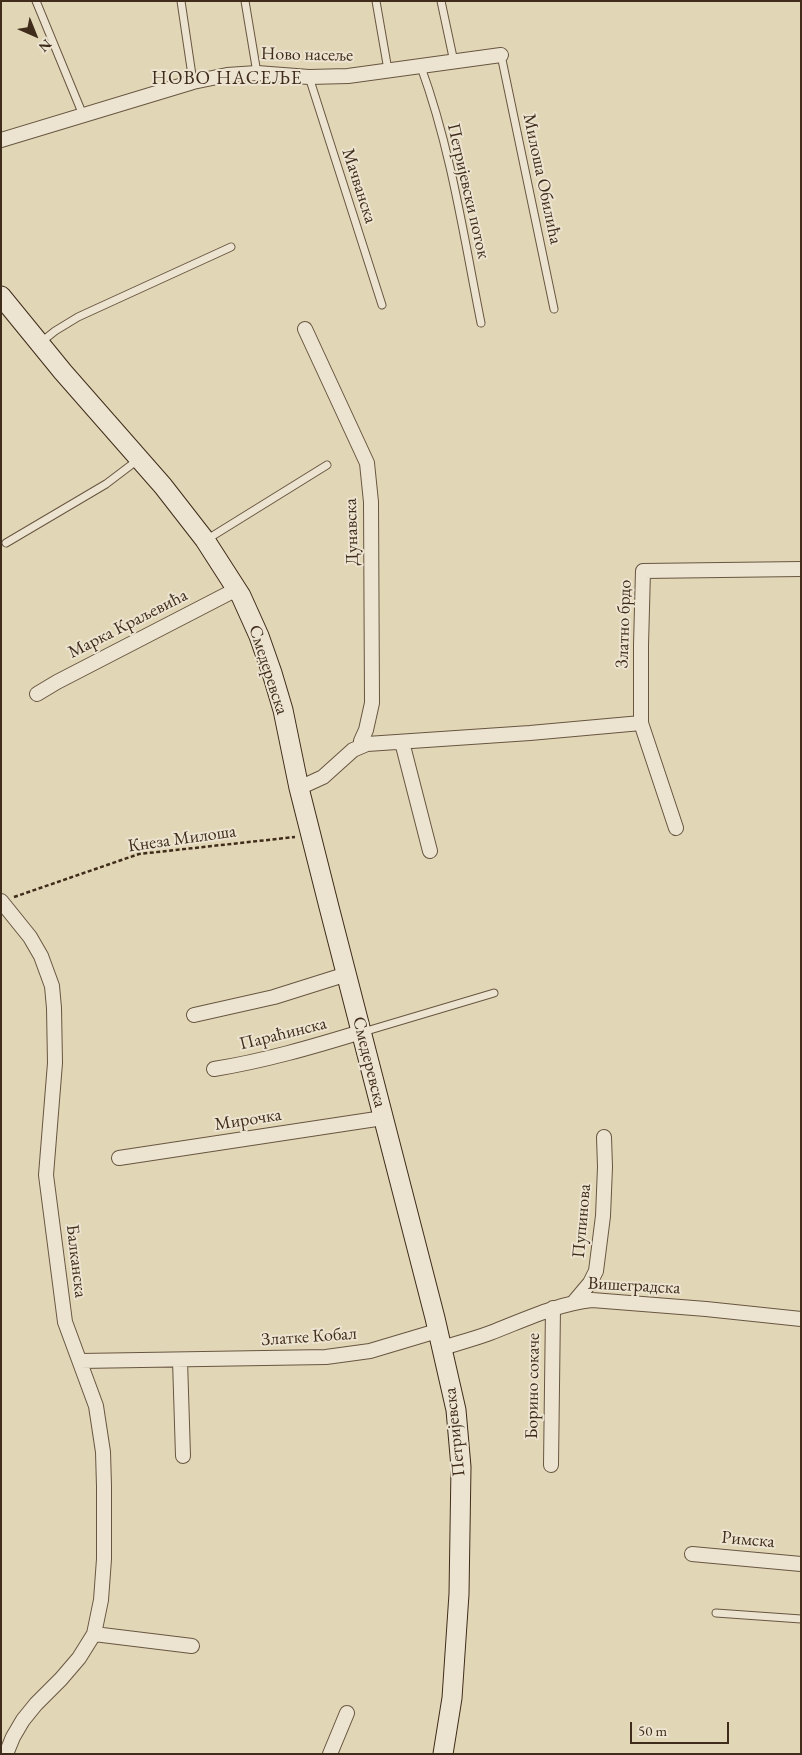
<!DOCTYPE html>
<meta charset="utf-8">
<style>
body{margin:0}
#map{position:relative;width:802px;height:1755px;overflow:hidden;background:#e1d6b6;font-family:"EB Garamond",serif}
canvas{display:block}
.frame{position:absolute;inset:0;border:2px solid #3f2c1a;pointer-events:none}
.north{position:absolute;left:10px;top:10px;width:50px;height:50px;-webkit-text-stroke:4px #ece4d0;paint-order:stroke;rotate:136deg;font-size:14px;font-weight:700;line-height:20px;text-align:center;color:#3f2c1a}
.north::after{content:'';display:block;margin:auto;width:18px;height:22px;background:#3f2c1a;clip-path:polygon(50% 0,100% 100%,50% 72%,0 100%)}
.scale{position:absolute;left:630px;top:1722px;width:99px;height:22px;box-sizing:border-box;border:2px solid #3f2c1a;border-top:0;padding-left:6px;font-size:15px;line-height:18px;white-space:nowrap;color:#3f2c1a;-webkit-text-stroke:4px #ece4d0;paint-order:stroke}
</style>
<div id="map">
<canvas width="802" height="1755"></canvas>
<div class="frame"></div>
<div class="north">N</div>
<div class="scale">50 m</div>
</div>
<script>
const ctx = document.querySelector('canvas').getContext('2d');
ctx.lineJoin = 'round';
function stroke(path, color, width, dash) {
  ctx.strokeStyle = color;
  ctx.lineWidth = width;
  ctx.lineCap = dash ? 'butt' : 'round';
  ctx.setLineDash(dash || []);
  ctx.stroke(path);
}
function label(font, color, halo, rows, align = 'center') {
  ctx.font = font + ' "EB Garamond",serif';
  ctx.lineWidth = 4;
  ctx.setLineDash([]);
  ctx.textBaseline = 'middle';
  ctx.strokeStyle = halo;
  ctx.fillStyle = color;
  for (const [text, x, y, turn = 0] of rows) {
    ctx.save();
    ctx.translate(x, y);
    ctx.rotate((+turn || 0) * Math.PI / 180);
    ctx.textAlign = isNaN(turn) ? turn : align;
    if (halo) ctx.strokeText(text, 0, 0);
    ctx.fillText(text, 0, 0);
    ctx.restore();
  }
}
const service = new Path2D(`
 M36,1L83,115
 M181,1L193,82
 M245,1L257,73
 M376,1L388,70
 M441,1L454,62
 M501,55L554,309
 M421,67C451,149 464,238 481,323
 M309,77L382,305
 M40,343L55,331L78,317L231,247
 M206,540L327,465
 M6,543L106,484L139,459
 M363,1032L494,993
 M716,1613L801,1619`);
const minor = new Path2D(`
 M1,140L193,82L227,75L257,73L309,77L348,76L501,55
 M305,329L367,463L371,502L372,703L366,730L361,741V746
 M37,694L57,682L237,589
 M402,742L430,851
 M299,788L323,777L353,750L367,744L530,733L641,723
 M676,828L641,723V645L643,571L801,569
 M1,901L30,937L41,956L52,986L54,1008L55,1063L46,1175L65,1322L96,1406L103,1452L104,1486V1559L101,1600L94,1634L79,1658L61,1679L36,1704L23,1720L13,1737L6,1754
 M194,1015L274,997L347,974
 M214,1069C264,1061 312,1047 361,1032
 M119,1158L383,1118
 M574,1302L590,1283L596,1271L603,1216L605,1167L604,1137
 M442,1348C458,1343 474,1339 490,1333C524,1320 556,1304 592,1300L706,1309L801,1319
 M180,1360L183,1456
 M80,1361L326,1357L370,1351L437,1331
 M551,1465L553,1308
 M692,1554L801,1564
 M94,1634L192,1646
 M330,1754L347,1713`);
const secondary = new Path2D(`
 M1,296L63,372L163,486L205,540L241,596L259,636L272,673L283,710L299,788L329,907L435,1318L456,1410L461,1467L459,1594L452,1698L443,1754`);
stroke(service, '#685641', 9);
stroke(minor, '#685641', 16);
stroke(secondary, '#3f2c1a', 21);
stroke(new Path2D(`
 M14,897L139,854L295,837`), '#3f2c1a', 2.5, [4, 2.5]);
stroke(service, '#ece4d0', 7);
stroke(minor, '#ece4d0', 14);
stroke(secondary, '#ece4d0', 19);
label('18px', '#3f2c1a', '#ece4d0', [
 ["Ново насеље",307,55,1],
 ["Милоша Обилића",542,179,78],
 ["Мачванска",359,186,72],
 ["Петријевски поток",468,191,77],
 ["Дунавска",352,532,-92],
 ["Марка Краљевића",128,624,-27],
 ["Златно брдо",624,624,-88],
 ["Смедеревска",268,670,72],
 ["Кнеза Милоша",182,839,-8],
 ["Параћинска",283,1034,-14],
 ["Смедеревска",369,1062,76],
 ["Мирочка",248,1120,-9],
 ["Пупинова",582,1221,-85],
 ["Балканска",76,1261,83],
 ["Вишеградска",634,1286,3],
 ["Златке Кобал",309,1337,-4],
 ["Борино сокаче",533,1386,-89],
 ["Петријевска",455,1432,-96],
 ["Римска",748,1540,5]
]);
ctx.letterSpacing = '1px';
label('19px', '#3f2c1a', '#ece4d0', [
 ["НОВО НАСЕЉЕ",227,79]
]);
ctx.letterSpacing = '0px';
</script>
